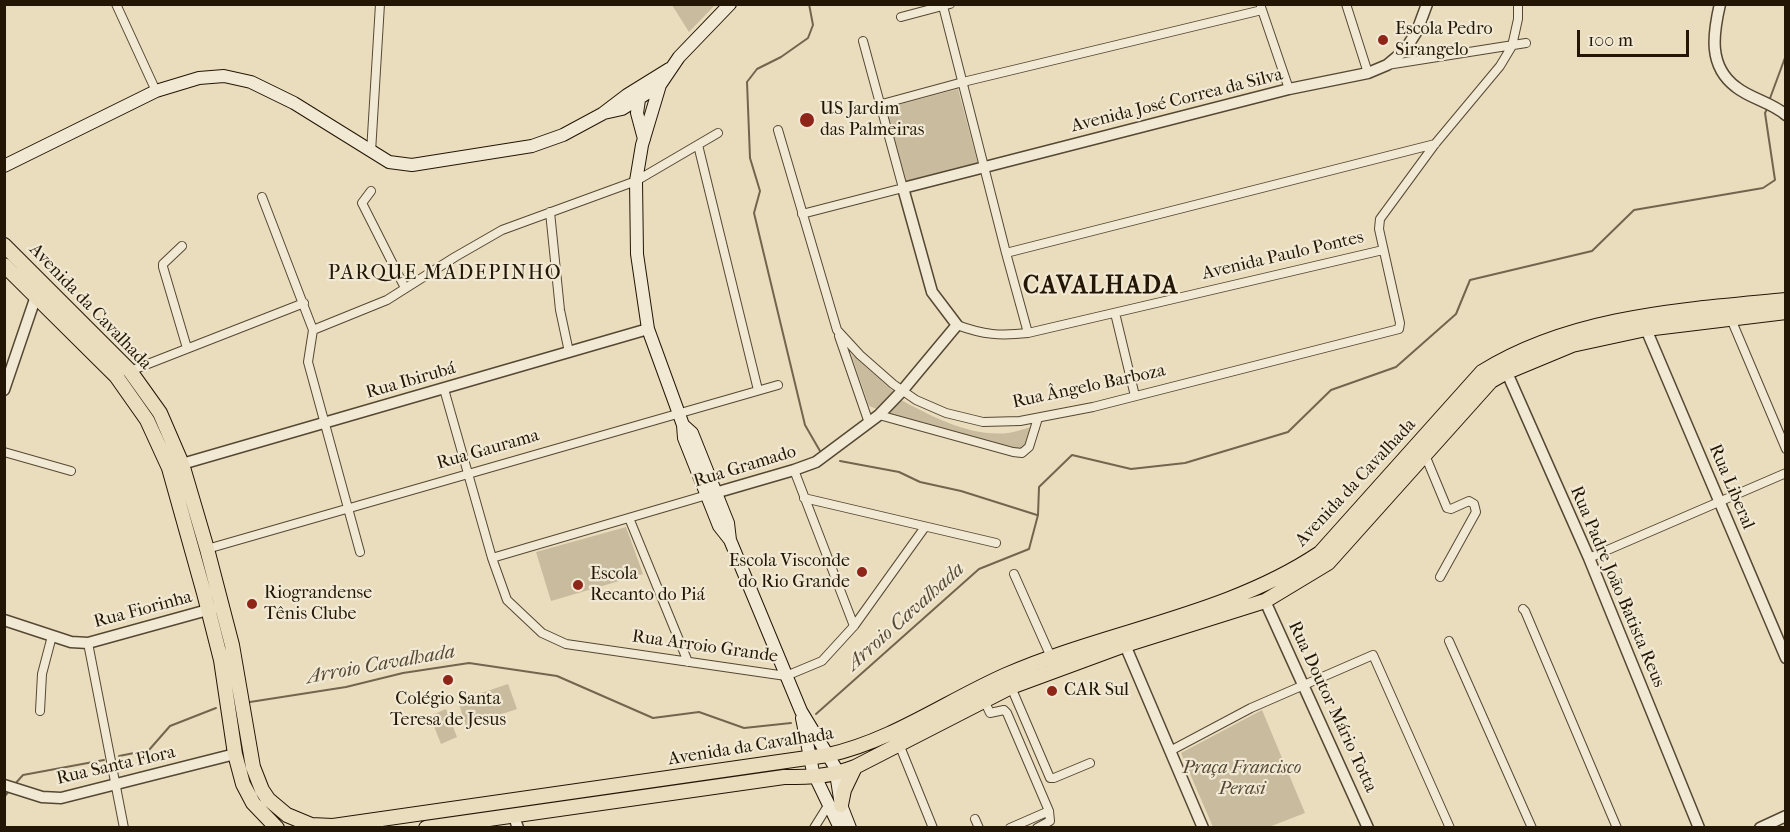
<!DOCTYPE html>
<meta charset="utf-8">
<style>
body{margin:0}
#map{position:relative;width:1790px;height:832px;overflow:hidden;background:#eaddbd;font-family:"IM FELL French Canon",serif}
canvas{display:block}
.frame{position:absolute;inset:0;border:6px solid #231605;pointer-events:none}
.scale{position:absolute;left:1577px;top:30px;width:112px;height:27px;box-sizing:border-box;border:3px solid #231605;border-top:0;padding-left:8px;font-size:18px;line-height:21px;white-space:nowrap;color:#231605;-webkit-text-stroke:4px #f1e9d4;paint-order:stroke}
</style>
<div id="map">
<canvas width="1790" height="832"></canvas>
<div class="frame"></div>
<div class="scale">100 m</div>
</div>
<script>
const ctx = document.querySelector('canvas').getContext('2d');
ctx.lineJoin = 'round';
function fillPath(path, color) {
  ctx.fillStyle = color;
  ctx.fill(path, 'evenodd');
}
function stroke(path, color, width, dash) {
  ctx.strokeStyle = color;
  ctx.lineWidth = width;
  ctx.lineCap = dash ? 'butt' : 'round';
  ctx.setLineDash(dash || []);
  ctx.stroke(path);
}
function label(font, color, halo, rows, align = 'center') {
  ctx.font = font + ' "IM FELL French Canon",serif';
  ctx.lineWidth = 4.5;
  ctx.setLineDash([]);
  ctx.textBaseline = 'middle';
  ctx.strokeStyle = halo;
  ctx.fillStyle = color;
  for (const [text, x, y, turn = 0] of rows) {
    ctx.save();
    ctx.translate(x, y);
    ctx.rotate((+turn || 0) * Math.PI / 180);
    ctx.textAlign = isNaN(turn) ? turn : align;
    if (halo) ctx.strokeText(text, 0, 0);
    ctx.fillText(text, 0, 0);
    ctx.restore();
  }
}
fillPath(new Path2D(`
 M672,5H715L689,32Z
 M958,89L978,164L905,183L886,108Z
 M851,354L893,391L877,409L869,406Z
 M901,400C933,417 970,437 1008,433C1015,432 1023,429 1031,427L1028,443L1022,449L1014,448L888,414Z
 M626,527L643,574L551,601L536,552Z
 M508,684L517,709L466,726L458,701Z
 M446,709L457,737L441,744L430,716Z
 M1262,710L1305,813L1269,827H1213L1181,753Z`), '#c8bb9e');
stroke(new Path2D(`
 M809,4L813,25L808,38L781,57L757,69L747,82L750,158L760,191L754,213L805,425L820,451
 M1769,101L1786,55
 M840,461L899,472L920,482L961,491L1037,515
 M250,702L346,687L403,673L469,663L557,676L653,718L699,712L744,728L791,723
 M816,714L979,569L1029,549L1038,515L1039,487L1072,455L1131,469L1185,463L1288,432L1331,390L1396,367L1456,314L1470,280L1592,251L1634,210L1763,188L1775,180L1765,113L1767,109
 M119,756L149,750L170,726L216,708
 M14,785L23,775L104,760
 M4,797L10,790`), '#72654e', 2);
const minor = new Path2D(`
 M116,4L156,91
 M1346,4L1368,73
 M943,6L1006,253L1028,333
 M1261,7L1289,89
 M901,17L950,4
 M1387,65L1526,43
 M882,104L963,82L1262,10
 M778,130L837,330L860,355L893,384L916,400L946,413L983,422L1020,421L1093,407L1399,329L1400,323L1379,229L1380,219L1435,144L1500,66L1512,46L1518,19V4
 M698,145L758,390
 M371,152L380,4
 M371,191L362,203L405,288
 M262,197L313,330L308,362L360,552
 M550,212L560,310L569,352
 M802,214L903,188L863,41
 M182,246L163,264V267L187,348
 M1006,253L1435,144
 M1115,313L1135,396
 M1731,319L1786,449
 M957,325C984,335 1000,336 1028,333L1383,250
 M313,330L387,300L455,257L502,230L636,181L718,133
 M839,336L869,423
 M130,371L304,303
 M444,389L492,558L507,600L542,633L566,644L786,676L822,661L854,626L925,527
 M879,415L1013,452L1022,453L1029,447L1038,418
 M4,452L71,471
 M1425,455L1447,508L1451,509L1469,501L1474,504L1476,512L1440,577
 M794,470L854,626
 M804,498L996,543
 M629,518L688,662
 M207,549L778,385
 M492,558L707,495
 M1589,558L1786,473
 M1014,574L1051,657
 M1523,609L1525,611L1617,828
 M1449,641L1532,828
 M88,643L124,828
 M1011,687L1050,778H1054L1090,763
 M984,700L990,713L1004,710L1007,713L1049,811L1050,821L1037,828
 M40,711L42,674L52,636
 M899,744L933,828
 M1170,751L1251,708L1373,655L1450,828
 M975,819L979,828
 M814,828L829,804
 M1010,828L1049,811`);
const tertiary = new Path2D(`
 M1720,4C1713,34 1708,66 1736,87C1751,99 1771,102 1786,115
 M1646,329L1786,658
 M1504,366L1589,558L1699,828
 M4,390L36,296
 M182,464L648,329
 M708,495L794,470L816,462L879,415L902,391L957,325L932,292L903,188L1289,89L1368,73L1387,65L1405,50L1417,31L1427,4
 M1265,601L1368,828
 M4,620L71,642L88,643L222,606
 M1125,645L1203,828
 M4,785L42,797L61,798L235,754
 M513,814L518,828
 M1760,828L1786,816`);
const secondary = new Path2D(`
 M660,85L642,145L636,181L637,254L648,329L683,425L684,438L719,526L730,540
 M640,93L637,113L644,139
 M604,113L622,109L660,85L679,57L730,4
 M4,166L156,91L199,78L224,76L251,82L294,103L389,162L412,165L532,146L563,135L602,114L627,95L669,69
 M683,425L692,433L728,523L730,540L801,711L835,767L841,805L850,828
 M802,718L813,772L840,828`);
const primary = new Path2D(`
 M4,245L130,371L160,413L182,464L207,549L232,645L253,767L262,790L268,799L287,815L311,825L333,826L828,755C892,741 947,701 1006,675C1109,630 1226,616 1320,553L1482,372C1572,316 1683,310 1786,300
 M4,265L116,376L147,420L169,468L204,593L221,660L235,754L243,784L253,803L277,828
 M841,805L844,790L855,767
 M426,828L784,777C811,777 829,777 855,767L1011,687L1125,645L1265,601L1328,563L1491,381L1507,372L1572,345L1646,329L1786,312`);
stroke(minor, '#554833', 10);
stroke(tertiary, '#554833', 13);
stroke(secondary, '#231605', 14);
stroke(primary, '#231605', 16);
stroke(minor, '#f1e9d4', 8);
stroke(tertiary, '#f1e9d4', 10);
stroke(secondary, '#f1e9d4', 12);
stroke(primary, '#eaddbd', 14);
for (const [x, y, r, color] of [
 [1383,40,6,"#8f2418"],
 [807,120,8,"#8f2418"],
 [862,572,6,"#8f2418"],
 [578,585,6,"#8f2418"],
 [252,604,6,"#8f2418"],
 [448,680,6,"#8f2418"],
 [1052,691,6,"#8f2418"]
]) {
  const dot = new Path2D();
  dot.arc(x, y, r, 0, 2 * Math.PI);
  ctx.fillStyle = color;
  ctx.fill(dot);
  stroke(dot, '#f1e9d4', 2);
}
label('18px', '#231605', '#f1e9d4', [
 ["Escola Pedro",1395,30],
 ["Sirangelo",1395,51],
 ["US Jardim",820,110],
 ["das Palmeiras",820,131],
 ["Escola Visconde",850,562,"right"],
 ["do Rio Grande",850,583,"right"],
 ["Escola",590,575],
 ["Recanto do Piá",590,596],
 ["Riograndense",264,594],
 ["Tênis Clube",264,615],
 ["CAR Sul",1064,691],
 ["Colégio Santa",448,700,"center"],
 ["Teresa de Jesus",448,721,"center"]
], 'left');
label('18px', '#231605', '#f1e9d4', [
 ["Avenida José Correa da Silva",1177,101,-14],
 ["Avenida Paulo Pontes",1283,256,-13],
 ["Avenida da Cavalhada",90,307,46],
 ["Rua Ibirubá",411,381,-16],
 ["Rua Ângelo Barboza",1089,387,-12],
 ["Rua Gaurama",488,450,-16],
 ["Rua Gramado",745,467,-17],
 ["Avenida da Cavalhada",1356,483,-47],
 ["Rua Liberal",1731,487,67],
 ["Rua Padre João Batista Reus",1617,587,67],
 ["Rua Fiorinha",143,610,-15],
 ["Rua Arroio Grande",705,647,8],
 ["Rua Doutor Mário Totta",1332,707,65],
 ["Avenida da Cavalhada",751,747,-9],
 ["Rua Santa Flora",116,766,-13]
]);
label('italic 18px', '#554833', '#f1e9d4', [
 ["Praça Francisco",1242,769],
 ["Perasi",1242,790]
]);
ctx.letterSpacing = '1.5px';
label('20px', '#231605', '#f1e9d4', [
 ["PARQUE MADEPINHO",445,274]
]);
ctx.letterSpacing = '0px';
label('italic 20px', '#574a35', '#f1e9d4', [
 ["Arroio Cavalhada",906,617,-42],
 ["Arroio Cavalhada",381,665,-10]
]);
ctx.letterSpacing = '1.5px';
label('bold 24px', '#231605', '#f1e9d4', [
 ["CAVALHADA",1101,287]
]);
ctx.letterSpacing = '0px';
</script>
